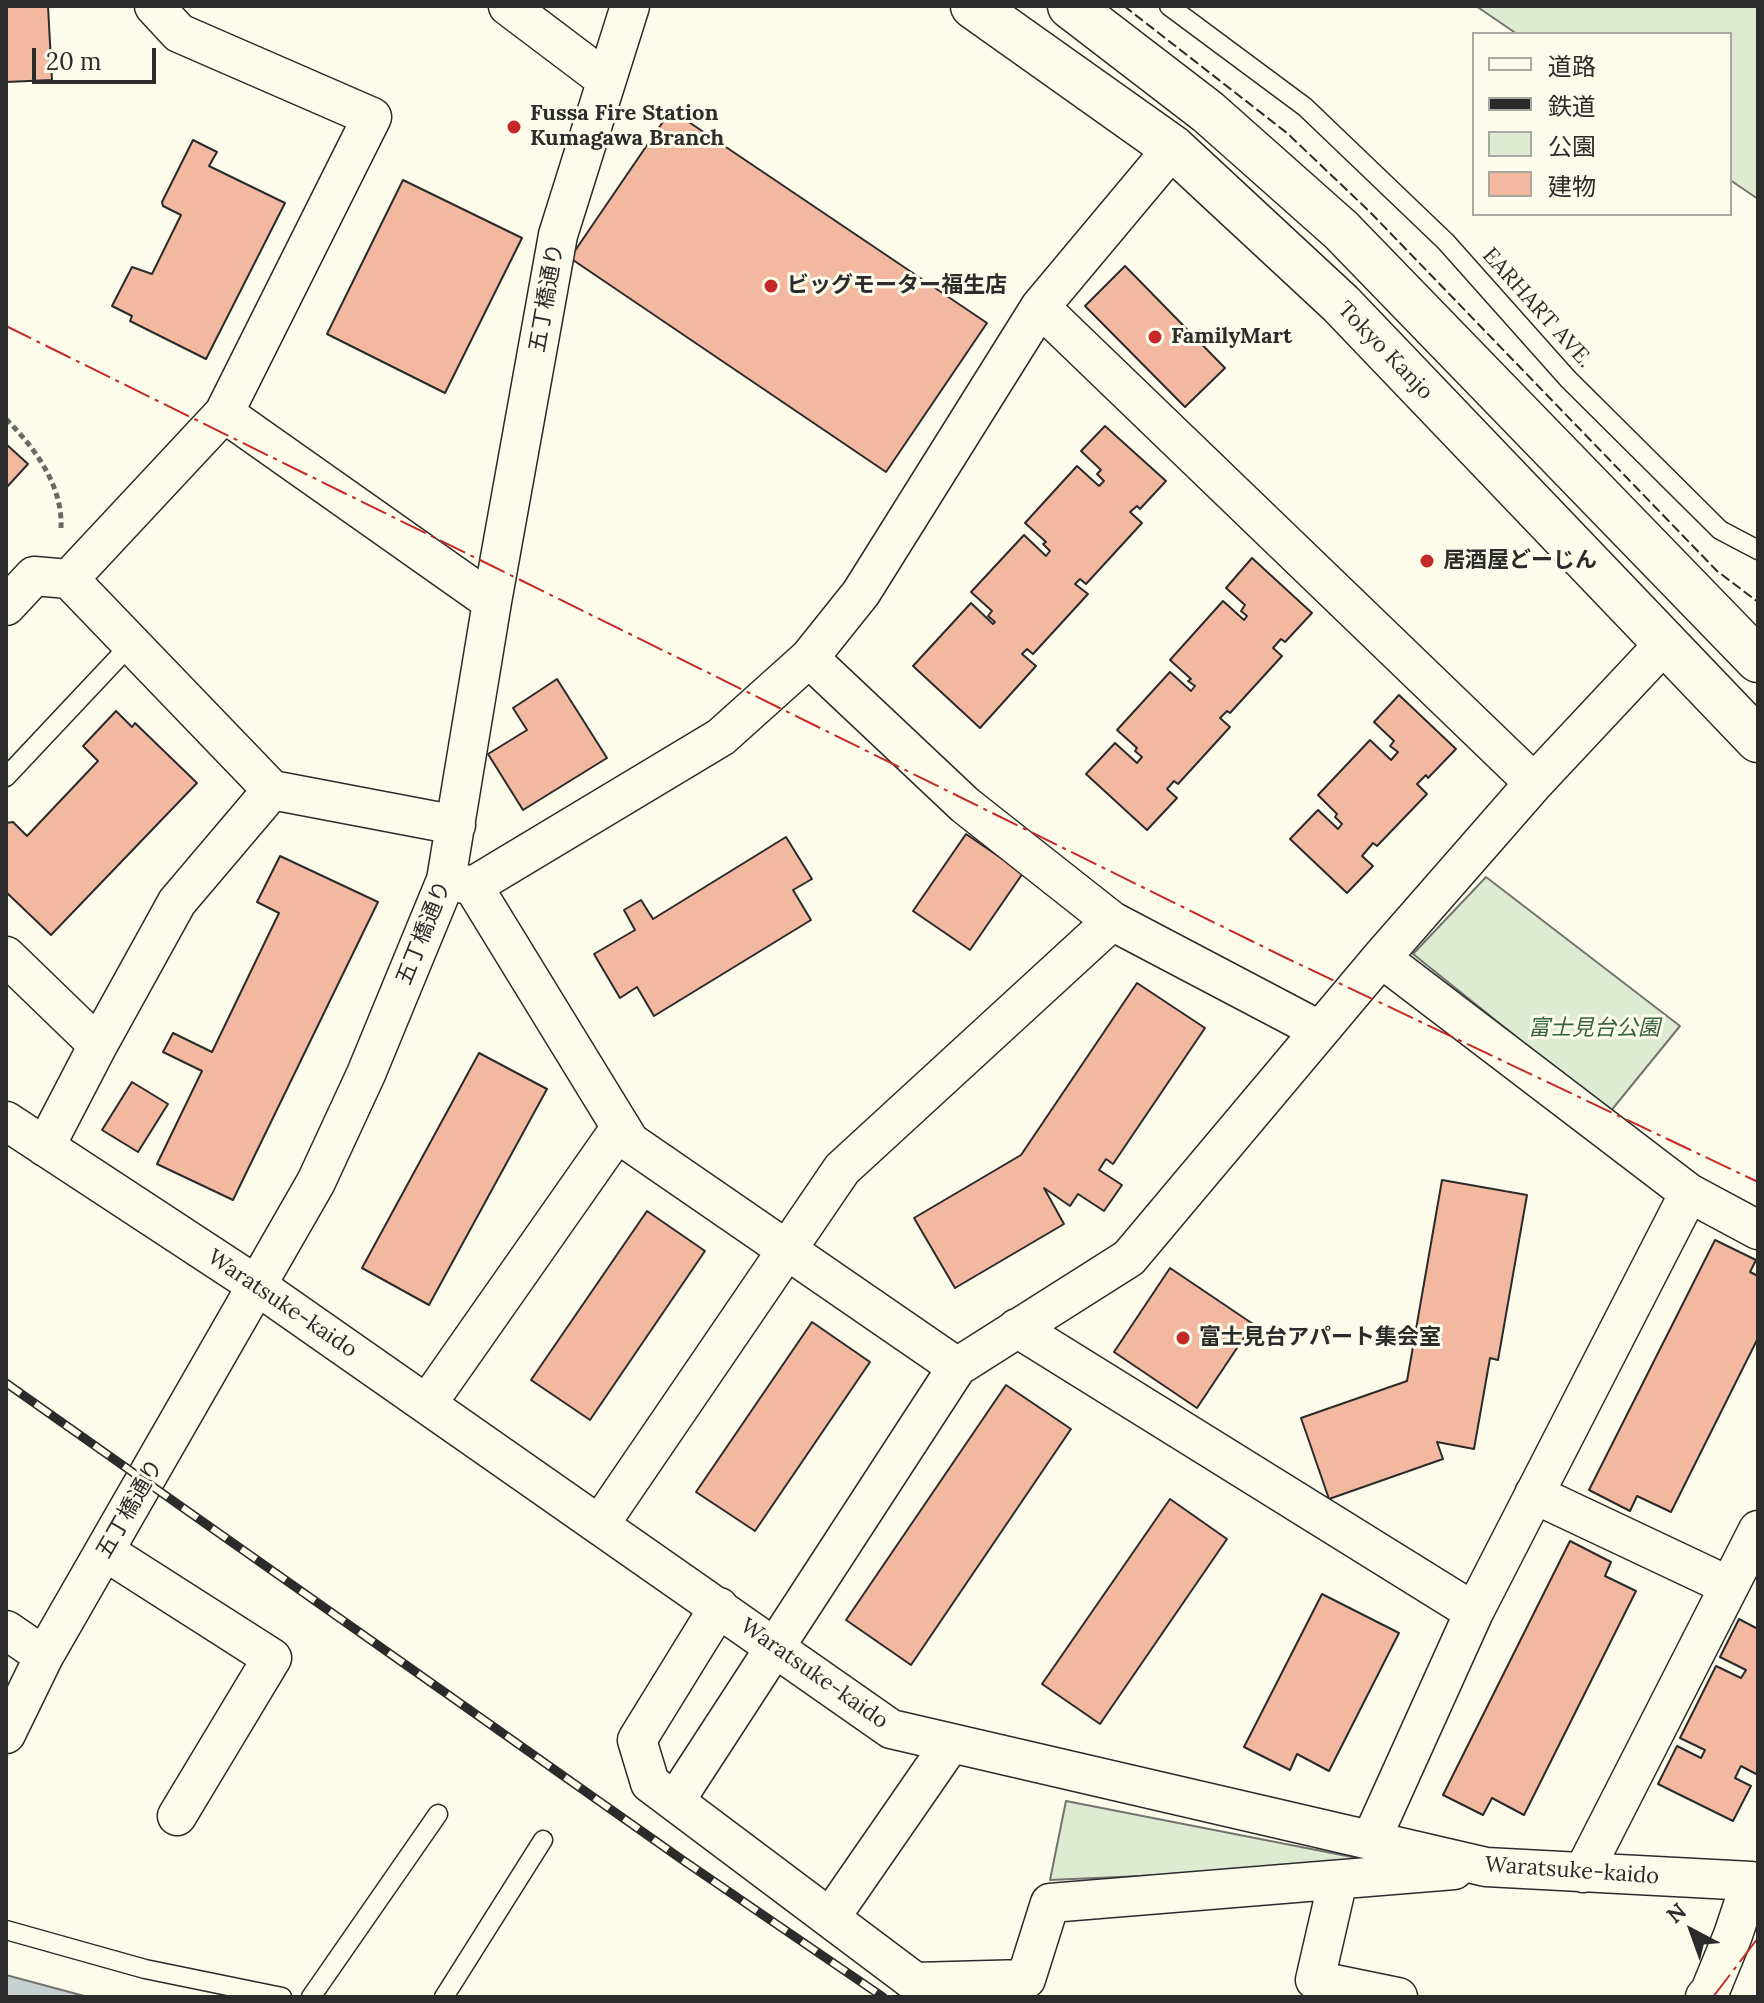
<!DOCTYPE html>
<meta charset="utf-8">
<style>
body{margin:0}
#map{position:relative;width:1764px;height:2003px;overflow:hidden;background:#fdfbea;font-family:Lora,"Noto Sans JP",serif}
canvas{display:block}
.frame{position:absolute;inset:0;border:8px solid #2b2b2b;pointer-events:none}
.legend{position:absolute;left:1472px;top:32px;width:260px;height:184px;box-sizing:border-box;background:#fdfbea;border:2px solid #a9a89e;margin:0;padding:10px 14px;list-style:none;font-size:24px;color:#2b2b2b}
.legend li{display:flex;align-items:center;gap:16px;height:40px}
.legend b{width:40px;border:2px solid #a9a89e}
.north{position:absolute;left:1652px;top:1891px;width:80px;height:80px;-webkit-text-stroke:6px #fdfbea;paint-order:stroke;rotate:319deg;font-size:22px;font-weight:700;line-height:32px;text-align:center;color:#2b2b2b}
.north::after{content:'';display:block;margin:auto;width:28px;height:36px;background:#2b2b2b;clip-path:polygon(50% 0,100% 100%,50% 72%,0 100%)}
.scale{position:absolute;left:32px;top:48px;width:124px;height:36px;box-sizing:border-box;border:4px solid #2b2b2b;border-top:0;padding-left:10px;font-size:24px;line-height:28px;white-space:nowrap;color:#2b2b2b;-webkit-text-stroke:6px #fdfbea;paint-order:stroke}
</style>
<div id="map">
<canvas width="1764" height="2003"></canvas>
<div class="frame"></div>
<ul class="legend">
<li><b style="height:10px;background:#fdfbea"></b>道路</li>
<li><b style="height:10px;background:#2b2b2b"></b>鉄道</li>
<li><b style="height:22px;background:#deebd1"></b>公園</li>
<li><b style="height:22px;background:#f2b8a0"></b>建物</li>
</ul>
<div class="north">N</div>
<div class="scale">20 m</div>
</div>
<script>
const ctx = document.querySelector('canvas').getContext('2d');
ctx.lineJoin = 'round';
function fillPath(path, color) {
  ctx.fillStyle = color;
  ctx.fill(path, 'evenodd');
}
function stroke(path, color, width, dash) {
  ctx.strokeStyle = color;
  ctx.lineWidth = width;
  ctx.lineCap = dash ? 'butt' : 'round';
  ctx.setLineDash(dash || []);
  ctx.stroke(path);
}
function label(font, color, halo, rows, align = 'center') {
  ctx.font = font + ' Lora,"Noto Sans JP",serif';
  ctx.lineWidth = 6;
  ctx.setLineDash([]);
  ctx.textBaseline = 'middle';
  ctx.strokeStyle = halo;
  ctx.fillStyle = color;
  for (const [text, x, y, turn = 0] of rows) {
    ctx.save();
    ctx.translate(x, y);
    ctx.rotate((+turn || 0) * Math.PI / 180);
    ctx.textAlign = isNaN(turn) ? turn : align;
    if (halo) ctx.strokeText(text, 0, 0);
    ctx.fillText(text, 0, 0);
    ctx.restore();
  }
}
const green = new Path2D(`
 M1476,6H1758V199L1730,180V34H1517Z
 M1486,877L1680,1026L1610,1112L1413,954Z
 M1066,1801L1393,1865L1050,1880Z`);
fillPath(green, '#deebd1');
stroke(green, '#74746e', 2);
const water = new Path2D(`
 M6,1975L88,1997H6Z`);
fillPath(water, '#c7d0d0');
stroke(water, '#74746e', 2);
const building = new Path2D(`
 M6,6H48L52,80L6,82Z
 M671,110L987,323L886,472L570,258Z
 M193,140L217,152L209,166L285,203L206,359L130,321L132,316L112,306L132,267L152,274L181,215L163,206L162,202Z
 M403,180L522,238L445,393L327,334Z
 M1125,266L1225,368L1185,407L1085,306Z
 M1105,426L1166,481L1140,509L1137,506L1130,512L1142,523L1086,584L1080,579L1075,584L1088,594L1033,654L1027,649L1022,654L1036,666L980,728L913,666L971,603L993,624L995,622L988,616L992,611L971,592L1024,535L1046,556L1050,551L1043,544L1046,542L1025,523L1077,466L1099,486L1104,481L1097,474L1101,470L1081,451Z
 M6,444L28,464L6,488Z
 M1252,558L1312,613L1285,642L1281,639L1273,648L1282,656L1230,713L1227,711L1220,718L1230,727L1178,784L1174,781L1167,789L1177,798L1147,830L1086,774L1115,743L1137,763L1142,757L1135,751L1137,748L1117,730L1170,672L1191,691L1195,686L1188,681L1191,679L1170,660L1223,601L1244,620L1247,616L1241,611L1245,605L1226,588Z
 M557,679L607,758L523,810L488,754L527,730L513,708Z
 M1399,695L1456,749L1428,778L1426,775L1417,784L1427,794L1377,846L1373,843L1362,856L1373,866L1347,893L1290,839L1318,810L1338,829L1342,824L1335,817L1337,814L1318,795L1370,740L1391,760L1398,752L1390,746L1394,741L1374,722Z
 M116,711L132,727L135,723L197,783L51,935L6,892V823L13,822L27,836L98,761L83,746Z
 M966,834L1023,873L970,950L913,911Z
 M786,837L812,879L793,890L811,920L654,1016L637,987L620,998L594,954L635,930L624,910L641,900L653,919Z
 M280,856L378,902L233,1200L157,1164L202,1071L163,1052L173,1033L212,1052L279,913L257,902Z
 M1137,983L1205,1028L1113,1164L1106,1159L1099,1170L1122,1185L1104,1211L1078,1194L1070,1206L1044,1188L1064,1224L955,1288L914,1218L1021,1155Z
 M479,1053L547,1089L429,1305L362,1268Z
 M132,1082L168,1104L138,1152L102,1130Z
 M1442,1180L1527,1195L1498,1360L1490,1358L1474,1449L1437,1442L1443,1459L1329,1499L1301,1418L1407,1381Z
 M647,1211L705,1251L590,1420L531,1380Z
 M1715,1240L1756,1260L1750,1272L1758,1276V1338L1671,1512L1637,1496L1630,1511L1589,1490Z
 M1170,1268L1253,1324L1197,1408L1114,1352Z
 M812,1322L870,1362L755,1531L696,1492Z
 M1006,1385L1071,1429L911,1665L846,1620Z
 M1170,1499L1227,1539L1100,1724L1042,1684Z
 M1570,1541L1611,1562L1605,1576L1636,1591L1524,1815L1492,1798L1483,1815L1443,1795Z
 M1322,1594L1399,1633L1329,1771L1297,1754L1290,1770L1244,1747Z
 M1739,1619L1758,1629V1775L1741,1766L1735,1778L1751,1786L1733,1821L1658,1784L1677,1746L1701,1758L1705,1750L1680,1738L1716,1666L1741,1678L1746,1670L1720,1657Z`);
fillPath(building, '#f2b8a0');
stroke(building, '#2b2b2b', 2);
const lane = new Path2D(`
 M1169,6L1305,107L1446,242L1568,379L1720,530L1758,550
 M6,777L132,643
 M6,1930L145,1969L282,1997
 M311,1997L438,1814
 M444,1997L543,1840`);
const street = new Path2D(`
 M508,6L606,80
 M1040,307L1534,783
 M224,413L492,602
 M69,579L272,790L177,902L98,1045
 M6,606L34,576L69,579L224,413L372,117L179,33L154,6
 M809,658L965,805L1112,921L1319,1030
 M272,790L456,825
 M446,880L473,886L721,737L809,658L861,593L1040,307L1173,148
 M473,886L630,1142L957,1367
 M6,956L98,1045L45,1147
 M1381,958L1689,1193L1758,1230
 M6,1121L256,1285L891,1729L1486,1867L1751,1881L1758,1884
 M1017,1328L1474,1612
 M427,1404L621,1127
 M1534,1494L1729,1586
 M600,1524L842,1169L1112,921
 M106,1552L272,1658L177,1816
 M719,1607L637,1740L650,1783L915,1982L1026,1979L1050,1903L1454,1870
 M6,1630L44,1656
 M6,1734L44,1656L316,1182L366,1074L446,880L492,602L558,235L630,6
 M675,1801L957,1367L1129,1258L1381,958L1534,783L1667,641
 M1371,1840L1474,1612L1689,1193
 M1583,1873L1758,1530
 M1338,1880L1315,1980L1398,1997
 M830,1918L951,1743
 M1705,1997L1710,1991L1733,1935L1751,1881`);
const highway = new Path2D(`
 M973,6L1173,148L1341,304L1758,740
 M1070,6L1208,112L1341,230L1758,660`);
stroke(lane, '#2b2b2b', 21);
stroke(street, '#2b2b2b', 41);
stroke(highway, '#2b2b2b', 47);
stroke(new Path2D(`
 M6,419C35,448 63,486 61,528`), '#6a6964', 5, [6, 4]);
stroke(lane, '#fdfbea', 18);
stroke(street, '#fdfbea', 38);
stroke(highway, '#fdfbea', 44);
const rail = new Path2D(`
 M6,1383L684,1861L883,1997`);
stroke(rail, '#2b2b2b', 9);
stroke(rail, '#fdfbea', 6, [18]);
stroke(new Path2D(`
 M1124,6L1287,133L1369,211L1717,571L1758,602`), '#2b2b2b', 2, [10, 4]);
stroke(new Path2D(`
 M6,326L1284,957L1758,1182
 M1713,1997L1758,1938`), '#c62828', 2, [28, 6, 4, 6]);
for (const [x, y, r, color] of [
 [514,127,8,"#c62828"],
 [771,286,8,"#c62828"],
 [1155,337,8,"#c62828"],
 [1427,561,8,"#c62828"],
 [1183,1338,8,"#c62828"]
]) {
  const dot = new Path2D();
  dot.arc(x, y, r, 0, 2 * Math.PI);
  ctx.fillStyle = color;
  ctx.fill(dot);
  stroke(dot, '#fdfbea', 3);
}
label('bold 22px', '#2b2b2b', '#fdfbea', [
 ["Fussa Fire Station",530,114],
 ["Kumagawa Branch",530,139],
 ["ビッグモーター福生店",787,286],
 ["FamilyMart",1171,337],
 ["居酒屋どーじん",1443,561],
 ["富士見台アパート集会室",1199,1338]
], 'left');
label('22px', '#2b2b2b', '#fdfbea', [
 ["五丁橋通り",547,298,-80],
 ["EARHART AVE.",1537,308,48],
 ["Tokyo Kanjo",1385,351,46],
 ["五丁橋通り",424,933,-68],
 ["Waratsuke-kaido",282,1304,34],
 ["五丁橋通り",130,1509,-60],
 ["Waratsuke-kaido",814,1674,35],
 ["Waratsuke-kaido",1572,1871,4]
]);
label('italic 22px', '#34623c', '#fdfbea', [
 ["富士見台公園",1594,1029]
]);
</script>
